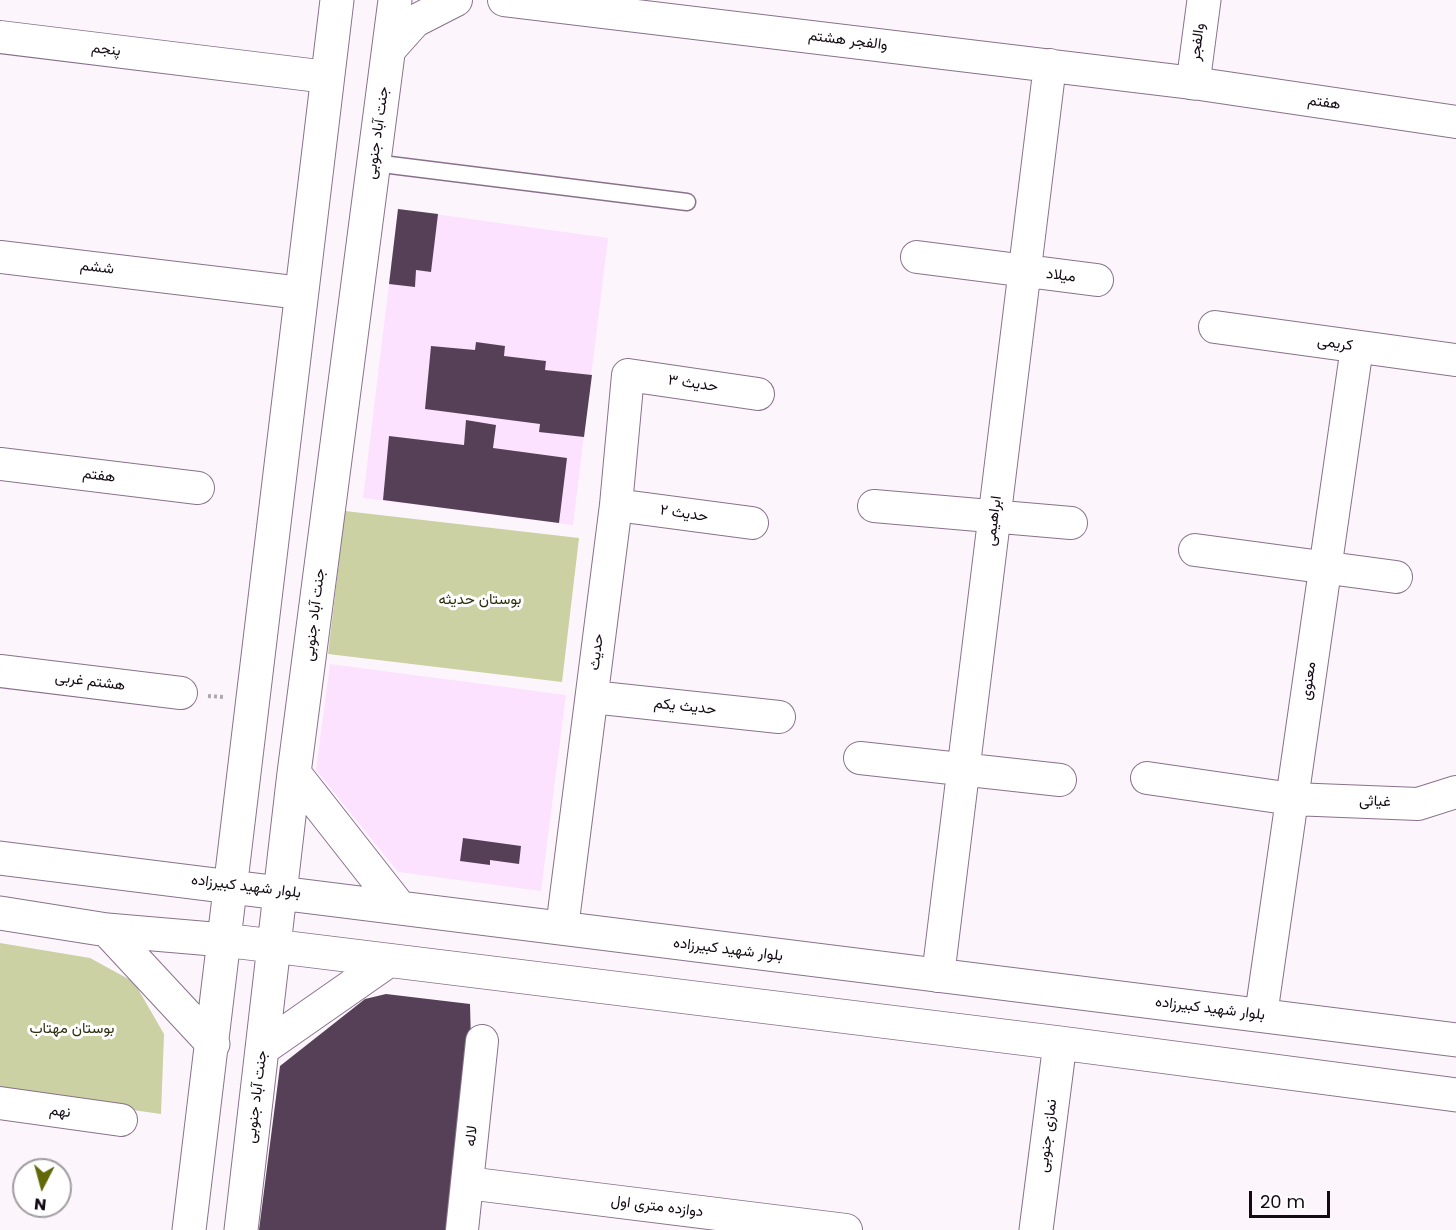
<!DOCTYPE html>
<meta charset="utf-8">
<style>
body{margin:0}
#map{position:relative;width:1456px;height:1230px;overflow:hidden;background:#fcf6fc;font-family:Poppins,sans-serif}
canvas{display:block}
.north{position:absolute;left:12px;top:1158px;width:60px;height:60px;box-sizing:border-box;background:#fff;border:2px solid #a19da1;border-radius:50%;rotate:186deg;font-size:16px;font-weight:700;line-height:24px;text-align:center;color:#130a13}
.north::after{content:'';display:block;margin:auto;width:21px;height:27px;background:#626807;clip-path:polygon(50% 0,100% 100%,50% 72%,0 100%)}
.scale{position:absolute;left:1249px;top:1191px;width:81px;height:27px;box-sizing:border-box;border:3px solid #130a13;border-top:0;padding-left:8px;font-size:18px;line-height:21px;white-space:nowrap;color:#130a13;-webkit-text-stroke:4px #fff;paint-order:stroke}
</style>
<div id="map">
<canvas width="1456" height="1230"></canvas>
<div class="north">N</div>
<div class="scale">20 m</div>
</div>
<script>
const ctx = document.querySelector('canvas').getContext('2d');
ctx.lineJoin = 'round';
function fillPath(path, color) {
  ctx.fillStyle = color;
  ctx.fill(path, 'evenodd');
}
function stroke(path, color, width, dash) {
  ctx.strokeStyle = color;
  ctx.lineWidth = width;
  ctx.lineCap = dash ? 'butt' : 'round';
  ctx.setLineDash(dash || []);
  ctx.stroke(path);
}
function label(font, color, halo, rows, align = 'center') {
  ctx.font = font + ' Poppins,Vazirmatn,sans-serif';
  ctx.lineWidth = 6;
  ctx.setLineDash([]);
  ctx.textBaseline = 'middle';
  ctx.strokeStyle = halo;
  ctx.fillStyle = color;
  for (const [text, x, y, turn = 0] of rows) {
    ctx.save();
    ctx.translate(x, y);
    ctx.rotate((+turn || 0) * Math.PI / 180);
    ctx.textAlign = isNaN(turn) ? turn : align;
    if (halo) ctx.strokeText(text, 0, 0);
    ctx.fillText(text, 0, 0);
    ctx.restore();
  }
}
fillPath(new Path2D(`
 M398,209L608,238L573,525L363,498Z
 M330,664L566,695L541,891L398,872L316,770Z`), '#fce2fe');
fillPath(new Path2D(`
 M345,511L579,538L562,682L328,654Z
 M0,943L90,958L134,982L164,1034L161,1114L0,1091Z`), '#cbd1a2');
fillPath(new Path2D(`
 M398,209L438,214L431,272L416,270L415,287L389,284Z
 M476,342L505,346L504,356L546,361L545,370L592,375L584,437L539,432L540,424L425,409L431,346L475,350Z
 M466,420L496,425L493,448L567,458L559,523L383,500L389,436L464,445Z
 M463,838L521,846L519,864L490,860V865L460,861Z
 M386,994L470,1004L471,1043L448,1230H259L280,1066L365,999Z`), '#564058');
const lane = new Path2D(`
 M374,163L687,202`);
const street = new Path2D(`
 M504,0L1193,83L1456,122
 M0,37L327,77
 M390,49L415,21L456,0
 M0,257L301,293
 M917,257L1097,280
 M1215,327L1455,360
 M0,464L198,488
 M616,505L752,523
 M874,506L1071,523
 M1195,550L1396,577
 M0,671L181,693
 M592,697L779,717
 M860,758L1060,780
 M1147,778L1292,799L1418,804L1456,792
 M562,928L616,505L628,375L758,394
 M938,976L1050,65
 M1261,1015L1357,347
 M0,1103L121,1120
 M467,1183L846,1230
 M462,1230L482,1041`);
const secondary = new Path2D(`
 M1193,83L1204,0
 M294,773L400,908
 M0,858L1456,1040
 M0,913L107,930L224,940L1060,1043L1456,1095
 M107,930L213,1044
 M262,1049L388,961
 M189,1230L337,0
 M241,1230L294,773L395,0
 M1036,1230L1060,1043`);
stroke(lane, '#89718b', 19);
stroke(street, '#89718b', 34);
stroke(secondary, '#89718b', 35);
stroke(new Path2D(`
 M208,696L224,697`), '#afa8af', 4, [3, 3]);
stroke(lane, '#fff', 16);
stroke(street, '#fff', 32);
stroke(secondary, '#fff', 33);
label('15px', '#130a13', '#fff', [
 ["والفجر هشتم",848,41,7],
 ["والفجر",1198,42,-83],
 ["پنجم",106,50,7],
 ["هفتم",1324,103,8],
 ["جنت آباد جنوبی",378,133,-82],
 ["ششم",97,268,7],
 ["میلاد",1061,276,7],
 ["کریمی",1335,344,8],
 ["حدیث ۳",693,384,8],
 ["هفتم",99,476,7],
 ["حدیث ۲",684,514,8],
 ["ابراهیمی",994,521,-83],
 ["جنت آباد جنوبی",315,615,-83],
 ["حدیث",597,652,-83],
 ["معنوی",1309,681,-82],
 ["هشتم غربی",90,682,7],
 ["حدیث یکم",685,707,6],
 ["غیاثی",1375,802,2],
 ["بلوار شهید کبیرزاده",246,887,7],
 ["بلوار شهید کبیرزاده",728,950,7],
 ["بلوار شهید کبیرزاده",1210,1009,7],
 ["جنت آباد جنوبی",257,1097,-83],
 ["نهم",60,1112,8],
 ["لاله",472,1136,-84],
 ["نمازی جنوبی",1048,1136,-83],
 ["دوازده متری اول",657,1207,7]
]);
label('15px', '#2c2f0d', '#fff', [
 ["بوستان حدیثه",480,600],
 ["بوستان مهتاب",72,1029]
]);
</script>
